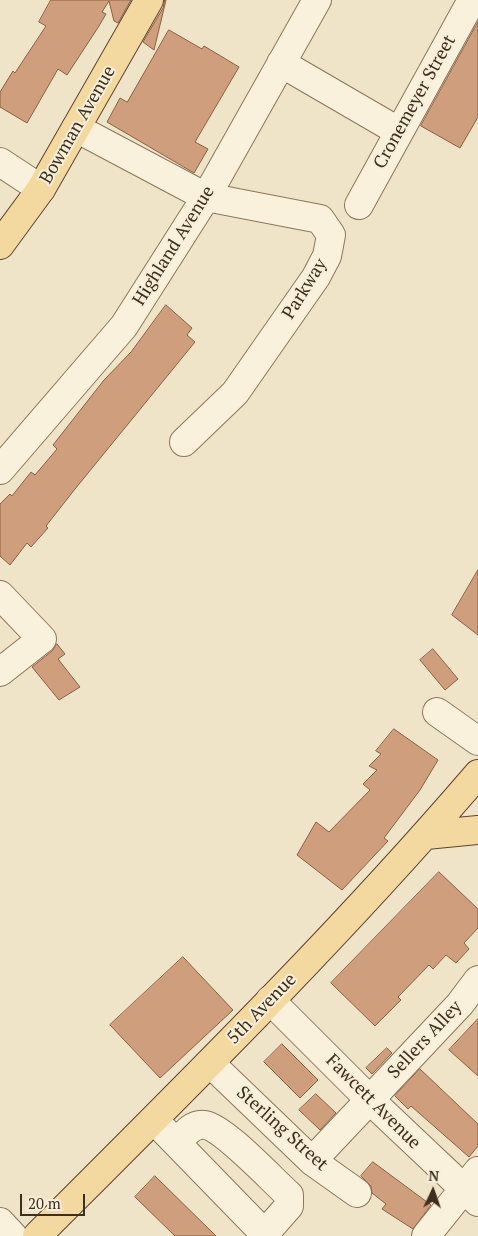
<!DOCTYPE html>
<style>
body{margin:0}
#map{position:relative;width:478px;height:1236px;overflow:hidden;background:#f0e4c8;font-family:"PT Serif",serif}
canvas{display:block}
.north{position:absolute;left:408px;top:1166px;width:50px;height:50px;-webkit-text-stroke:4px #f7eed8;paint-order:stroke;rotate:3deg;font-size:14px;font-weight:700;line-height:20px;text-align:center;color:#3d2e20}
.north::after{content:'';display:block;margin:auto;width:18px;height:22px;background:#3d2e20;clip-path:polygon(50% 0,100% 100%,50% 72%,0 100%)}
.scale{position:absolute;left:20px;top:1194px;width:65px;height:22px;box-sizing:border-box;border:2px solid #3d2e20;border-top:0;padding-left:6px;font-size:15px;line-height:18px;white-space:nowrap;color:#3d2e20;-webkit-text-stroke:4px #f7eed8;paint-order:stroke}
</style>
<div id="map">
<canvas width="478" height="1236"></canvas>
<div class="north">N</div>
<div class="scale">20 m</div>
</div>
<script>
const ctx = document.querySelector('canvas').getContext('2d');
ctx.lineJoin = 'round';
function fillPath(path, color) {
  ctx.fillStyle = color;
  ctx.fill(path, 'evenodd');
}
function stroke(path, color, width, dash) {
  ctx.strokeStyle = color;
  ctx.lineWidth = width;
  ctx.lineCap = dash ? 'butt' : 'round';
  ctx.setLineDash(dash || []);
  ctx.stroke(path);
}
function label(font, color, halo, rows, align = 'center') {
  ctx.font = font + ' "PT Serif",serif';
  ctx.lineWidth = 4;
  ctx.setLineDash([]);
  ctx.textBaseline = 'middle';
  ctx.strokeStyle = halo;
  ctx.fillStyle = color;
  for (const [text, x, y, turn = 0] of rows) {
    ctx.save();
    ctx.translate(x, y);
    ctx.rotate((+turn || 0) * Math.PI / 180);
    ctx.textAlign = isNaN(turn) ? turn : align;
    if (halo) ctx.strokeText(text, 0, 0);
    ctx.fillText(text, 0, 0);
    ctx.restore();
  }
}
const building = new Path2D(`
 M51,0H131L118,23L114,21L109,1L102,12L106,14L99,26L67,75L58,69L27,123L0,107V92L13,71L15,73L46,26L39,22Z
 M165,0H166L154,50L143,42L163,8Z
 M478,22V117L460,148L421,126Z
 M169,30L202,49L204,46L239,67L195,142L208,149L194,173L107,122L120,98L127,102Z
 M166,305L192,328L187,335L195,342L75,489L46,526L48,528L31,547L27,543L10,565L0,556V504L10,494L12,496L31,472L35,475L57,449L53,445L104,380L131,352Z
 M478,570V635L452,615Z
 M57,644L65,654L58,659L80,687L59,700L32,667L52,651Z
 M433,649L458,679L445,690L420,660Z
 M394,729L438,760L420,790L384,838L388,841L342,890L297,855L316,822L329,832L370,790L363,784L377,770L369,766L381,754L376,751Z
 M439,872L478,909V928L464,943L469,949L456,963L446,955L433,969L429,965L398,997L401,1000L375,1026L331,983Z
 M183,957L233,1010L160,1078L110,1025Z
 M478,1019V1076L449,1050Z
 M282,1044L318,1080L300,1098L264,1062Z
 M387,1048L392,1053L372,1074L366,1068Z
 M420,1069L478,1124V1146L469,1157L411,1106L408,1109L395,1096Z
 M316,1094L336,1113L320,1130L299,1110Z
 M373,1162L431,1205L413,1229L382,1209L386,1204L372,1193L371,1186L361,1176Z
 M155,1176L216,1236H175L135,1197Z`);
fillPath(building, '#cf9f7d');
stroke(building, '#8d5f41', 1);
const minor = new Path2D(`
 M281,63L398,131
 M76,128L206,197L320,219L331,235L327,256L316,277L235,393L184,442
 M0,162L41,189
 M359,205L472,0
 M0,470L124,326L206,197L317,0
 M0,595L42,639L0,672
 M437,712L478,741
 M270,1000L370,1100L478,1202
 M210,1063L312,1161L357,1193
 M154,1120L260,1229L268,1230L289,1206V1195C272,1180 224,1128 205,1125C192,1123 184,1135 177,1143
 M312,1161L460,1004L478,980
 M0,1222L13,1236
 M426,1236L478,1171`);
const major = new Path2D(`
 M0,245L41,189L149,0
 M426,835L478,830
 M37,1236C187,1086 339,936 478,774`);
stroke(minor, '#8d765c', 30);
stroke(major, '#5b4430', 30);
stroke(minor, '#faf1dc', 28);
stroke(major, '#f3d9a0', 28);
label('18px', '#3d2e20', '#f7eed8', [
 ["Cronemeyer Street",415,102,-61],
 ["Bowman Avenue",78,125,-60],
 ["Highland Avenue",174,246,-58],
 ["Parkway",305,289,-58],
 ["5th Avenue",262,1009,-46],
 ["Sellers Alley",425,1040,-47],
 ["Fawcett Avenue",373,1102,45],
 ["Sterling Street",282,1129,42]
]);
</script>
